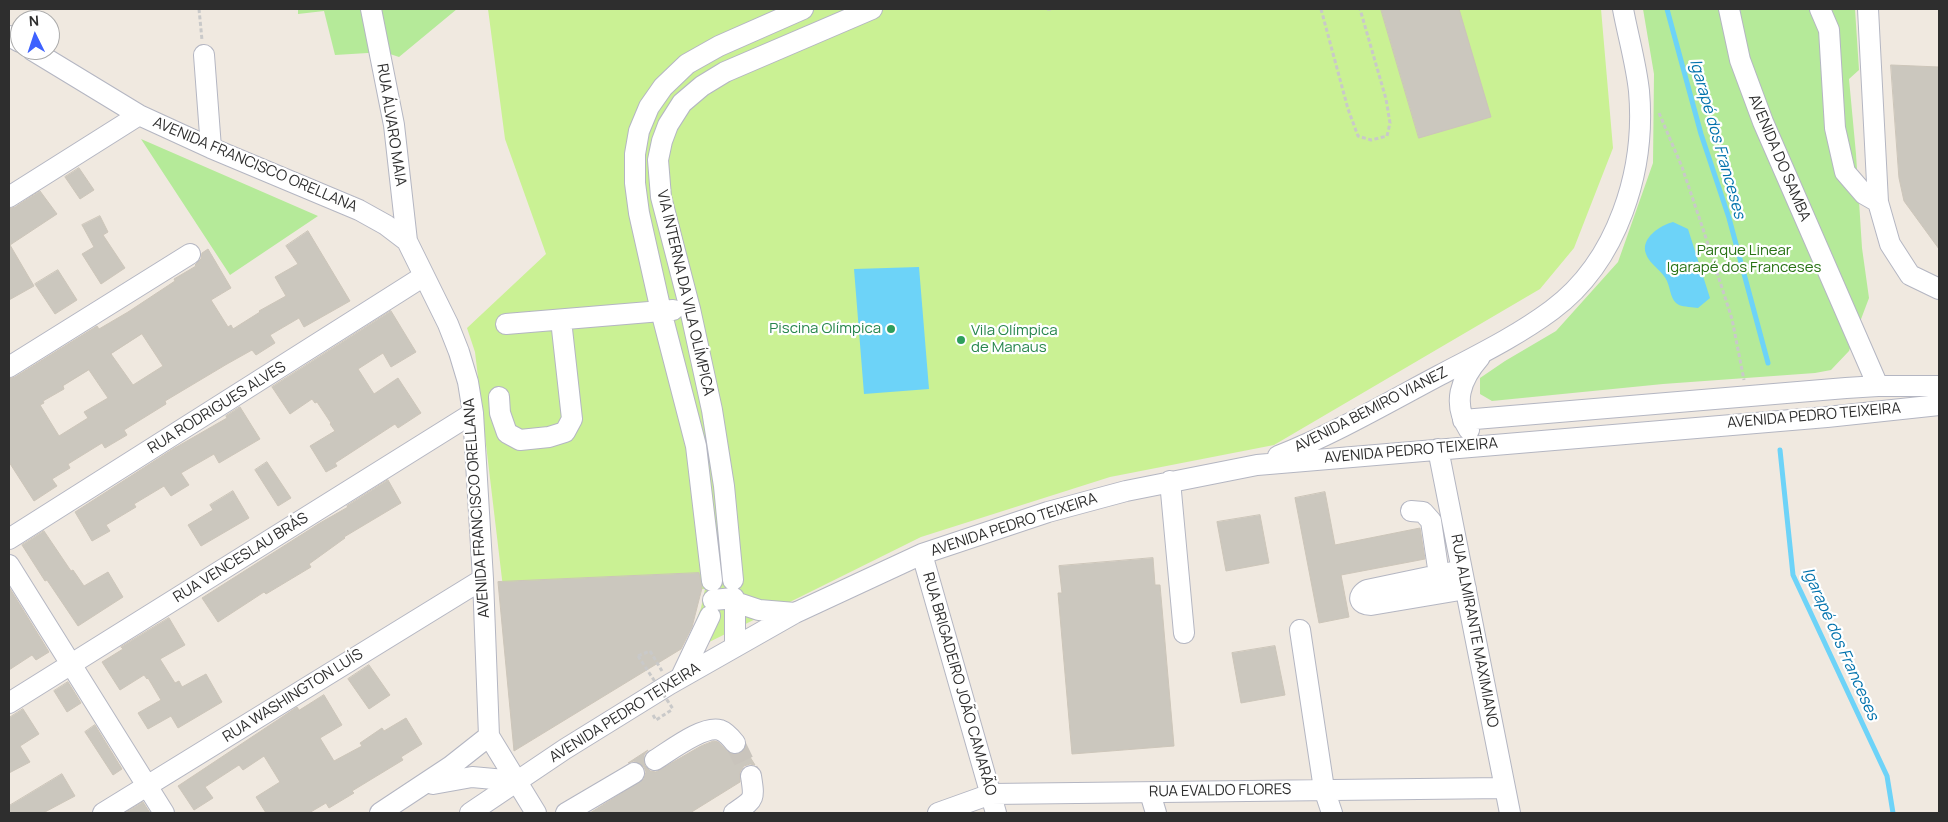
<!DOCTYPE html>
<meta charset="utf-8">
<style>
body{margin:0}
#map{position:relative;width:1948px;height:822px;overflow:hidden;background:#f0e9e0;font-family:Manrope,sans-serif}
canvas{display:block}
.frame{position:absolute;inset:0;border:10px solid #2e2e2e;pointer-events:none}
.north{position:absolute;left:10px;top:10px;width:50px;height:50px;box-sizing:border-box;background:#fff;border:1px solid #ababab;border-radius:50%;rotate:356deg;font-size:14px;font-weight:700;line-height:20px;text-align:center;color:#2e2e2e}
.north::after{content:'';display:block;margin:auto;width:18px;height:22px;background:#3e62ff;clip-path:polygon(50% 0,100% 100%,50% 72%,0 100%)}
</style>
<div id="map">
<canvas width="1948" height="822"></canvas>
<div class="frame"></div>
<div class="north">N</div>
</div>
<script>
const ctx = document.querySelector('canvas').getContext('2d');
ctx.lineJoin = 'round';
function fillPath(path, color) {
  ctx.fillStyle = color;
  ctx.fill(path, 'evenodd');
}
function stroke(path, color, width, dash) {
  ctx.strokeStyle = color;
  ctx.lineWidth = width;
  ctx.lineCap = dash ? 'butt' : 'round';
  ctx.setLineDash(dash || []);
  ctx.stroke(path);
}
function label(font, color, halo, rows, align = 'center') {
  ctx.font = font + ' Manrope,sans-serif';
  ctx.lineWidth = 4.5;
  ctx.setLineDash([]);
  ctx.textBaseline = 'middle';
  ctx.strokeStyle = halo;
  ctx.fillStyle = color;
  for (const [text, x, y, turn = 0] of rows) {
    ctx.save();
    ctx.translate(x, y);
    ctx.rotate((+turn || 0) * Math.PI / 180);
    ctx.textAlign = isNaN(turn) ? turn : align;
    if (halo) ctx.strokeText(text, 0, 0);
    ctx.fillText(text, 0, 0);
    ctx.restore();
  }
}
fillPath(new Path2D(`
 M298,9H457L399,57L384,52L335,55L324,11L298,14Z
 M1643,9H1855L1859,70L1849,79L1856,154L1862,248L1869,298L1849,351L1831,370L1815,373L1663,384L1492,401L1480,394V378L1505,361L1556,331L1618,262L1653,163L1654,74Z
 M141,139L318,216L230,275Z`), '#b5ea99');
fillPath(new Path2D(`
 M488,9H1601L1613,148L1574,248L1540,289L1274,445L1110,477L921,537L683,655L701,608L705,589L504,596L475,352L467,328L546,254L505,139Z`), '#caf194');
fillPath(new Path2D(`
 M1673,222L1688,229L1710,298L1698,308C1693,307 1684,307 1679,305C1670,300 1671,290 1667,281C1663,271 1649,264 1646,254C1640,238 1661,225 1673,222Z
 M919,267L929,389L864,394L854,269Z`), '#6dd3f8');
stroke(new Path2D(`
 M1667,9L1701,134L1729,218L1768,363
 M1780,450L1793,575L1887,776L1893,813`), '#6dd3f8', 5);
const building = new Path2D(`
 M1381,9H1459L1491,117L1419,138Z
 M1891,65L1939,67V249L1904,201L1899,178Z
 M79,168L94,190L80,199L65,177Z
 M40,191L57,214L10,245L34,286L9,300V209L15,207Z
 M100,216L108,232L103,235L125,268L101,284L82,254L94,247L82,225Z
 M308,231L350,301L304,327L299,318L270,335L275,343L256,355L252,350L227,364L165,401L166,404L124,430L127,435L105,448L102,443L68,464L70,468L52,479L57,486L34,501L9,462V379L15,377L97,326L99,329L128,312L175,281L174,279L196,266L195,265L201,259L202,253L208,249L231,288L211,300L228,327L231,325L233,329L260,312L259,311L286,296L275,277L298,264L286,246ZM142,334L163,366L133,385L111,354ZM89,370L108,398L84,412L88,418L59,436L40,405L44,403L43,401L64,389L63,386Z
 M58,270L77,300L55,314L35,284Z
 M391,311L416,352L391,367L383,353L358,369L374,394L398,378L421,413L398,428L395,424L335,463L337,466L326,472L310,446L335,431L330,424L331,423L317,402L315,403L312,399L290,414L272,387Z
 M240,407L260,439L219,463L214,454L181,473L189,485L171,496L164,486L134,504L136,507L106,525L110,531L92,541L75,512L173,449L227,418L226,416Z
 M267,462L291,498L278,506L255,470Z
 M388,480L401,503L344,537L345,538L309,564L311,567L266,594L264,592L218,622L202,598L320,523L348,507L347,506Z
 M233,491L249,518L201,546L188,525L213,510L210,505Z
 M1325,492L1335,545L1420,528L1425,559L1341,575L1349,617L1319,623L1295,498Z
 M1260,515L1269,563L1226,571L1217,522Z
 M44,531L71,571L73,570L84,586L108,572L123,597L78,626L47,580L45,581L22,545Z
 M1153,558L1155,585H1160L1174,746L1072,754L1058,593H1062L1059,566Z
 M699,573L702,588L692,627L681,649L514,751L498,582Z
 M9,587L49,652L36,660L32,655L9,670Z
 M169,618L185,645L160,659L175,683L179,681L182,687L206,674L222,702L178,728L171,716L148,729L138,713L161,700L148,678L147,679L144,675L120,690L102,662L123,649L121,647Z
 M1275,646L1285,695L1241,703L1232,653Z
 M369,665L390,695L369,709L348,679Z
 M68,682L81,703L67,712L54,691Z
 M324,695L342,725L320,738L334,761L362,746L360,743L382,728L384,731L406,718L422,744L401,757L403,760L352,791L354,793L329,808L326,803L309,813H266L256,797L280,782L264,756L243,770L239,765L205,787L213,798L194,810L178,786L276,721L297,707L299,710Z
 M23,709L39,734L20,746L30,762L9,773V718Z
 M95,725L122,769L113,775L85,732Z
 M714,741L718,742L731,754L737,755L745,749L755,765L750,764L744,766L740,772V782L690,813H590L644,779L646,772L644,767L634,761L628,763L648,750L644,755L645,766L650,771L656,772L701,746Z
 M62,774L75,796L43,813H9V806Z
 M143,802L150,813H125Z`);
fillPath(building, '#cbc7be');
stroke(building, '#ccc5b9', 1);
stroke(new Path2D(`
 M735,743L751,776`), '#c9c4bc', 20, [20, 10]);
const minor = new Path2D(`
 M371,9L394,125L407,241
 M1729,9L1740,60L1763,122L1878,386
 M1820,9L1829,30L1835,128L1845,172L1864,194L1878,202
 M1868,9L1878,202L1890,244L1910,275L1939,289
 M9,36L20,42
 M32,50L139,115L211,148L359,210L386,225L407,241L448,324L459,352L468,382L473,413L483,579L489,736L536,813
 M204,55L211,148
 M9,197L139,115
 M506,324L673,310
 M9,367L190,254
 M499,397L500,413L507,433L520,440L549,437L565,432L572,419L561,320
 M1463,420L1846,388L1878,386H1939
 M1469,430C1452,403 1460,380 1480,357
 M1438,449L1510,813
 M1278,456C1334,434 1387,403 1440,375C1478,355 1517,336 1552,310C1618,261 1646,170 1639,91C1636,63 1628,36 1623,9
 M1170,481L1184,633
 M1411,511L1423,512L1431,521L1439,575
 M9,539L424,276
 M922,554L996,813
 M9,565L164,813
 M1462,570L1367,590C1356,596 1359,605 1371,605L1466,589
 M733,580L724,486L712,410L690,309L661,197L658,160L662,141L668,125L682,103L702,86L725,72L872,9
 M712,581L696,446L661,311L639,213L635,183V154L639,131L649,107L663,87L687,64L719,46L803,9
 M713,600L734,598
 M1300,630L1324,789L1332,813
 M735,646V602L759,610L795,613
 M681,677L710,616
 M9,703L473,413
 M655,760C670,751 703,725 720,730C726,732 731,738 735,743
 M433,784L472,777L516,781
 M1150,793L1156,813
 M103,813L483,579
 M380,813L451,766L489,736
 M470,813L565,749L670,684L795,613L922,554L1048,512L1126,491L1257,465L1827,417L1939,405
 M566,813L634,773
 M734,813C754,799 755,801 751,776
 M938,813L991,794L1504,788`);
stroke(minor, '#b4b6c2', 22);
stroke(new Path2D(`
 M199,9L202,40
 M1047,9H1053
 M1321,9L1348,109L1358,136L1371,140L1387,136L1390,123L1386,99L1360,9
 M1659,113L1682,167L1703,229L1732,319L1744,380
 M638,656L650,651L662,671
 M653,715L656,720L673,709`), '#c9c9c9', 3, [4, 2.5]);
stroke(minor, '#fff', 20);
stroke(new Path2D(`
 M638,656L673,709`), '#c9c9c9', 3, [4, 2.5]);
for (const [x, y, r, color] of [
 [891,329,5,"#2e9e5b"],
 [961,340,5,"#2e9e5b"]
]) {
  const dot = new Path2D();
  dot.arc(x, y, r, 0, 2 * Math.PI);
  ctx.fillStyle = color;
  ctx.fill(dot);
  stroke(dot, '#fff', 2);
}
label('15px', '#2e2e2e', '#fff', [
 ["RUA ÁLVARO MAIA",391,125,81],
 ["AVENIDA DO SAMBA",1779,158,67],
 ["AVENIDA FRANCISCO ORELLANA",255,165,23],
 ["VIA INTERNA DA VILA OLÍMPICA",685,293,77],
 ["RUA RODRIGUES ALVES",217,408,-32],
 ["AVENIDA BEMIRO VIANEZ",1371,410,-27],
 ["AVENIDA PEDRO TEIXEIRA",1814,416,-5],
 ["AVENIDA PEDRO TEIXEIRA",1411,451,-5],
 ["AVENIDA FRANCISCO ORELLANA",477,508,-94],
 ["AVENIDA PEDRO TEIXEIRA",1014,525,-18],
 ["RUA VENCESLAU BRÁS",241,558,-32],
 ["RUA ALMIRANTE MAXIMIANO",1474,631,79],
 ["RUA BRIGADEIRO JOÃO CAMARÃO",959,684,74],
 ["RUA WASHINGTON LUÍS",293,696,-32],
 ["AVENIDA PEDRO TEIXEIRA",625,713,-32],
 ["RUA EVALDO FLORES",1220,791,-1]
]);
label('15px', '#297315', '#fff', [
 ["Parque Linear",1744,251],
 ["Igarapé dos Franceses",1744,268]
]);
label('15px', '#27864d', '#fff', [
 ["Piscina Olímpica",881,329],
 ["Vila Olímpica",971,331,"left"],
 ["de Manaus",971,348,"left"]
], 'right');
label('italic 16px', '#0373ad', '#fff', [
 ["Igarapé dos Franceses",1717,139,74],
 ["Igarapé dos Franceses",1840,644,66]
]);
</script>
